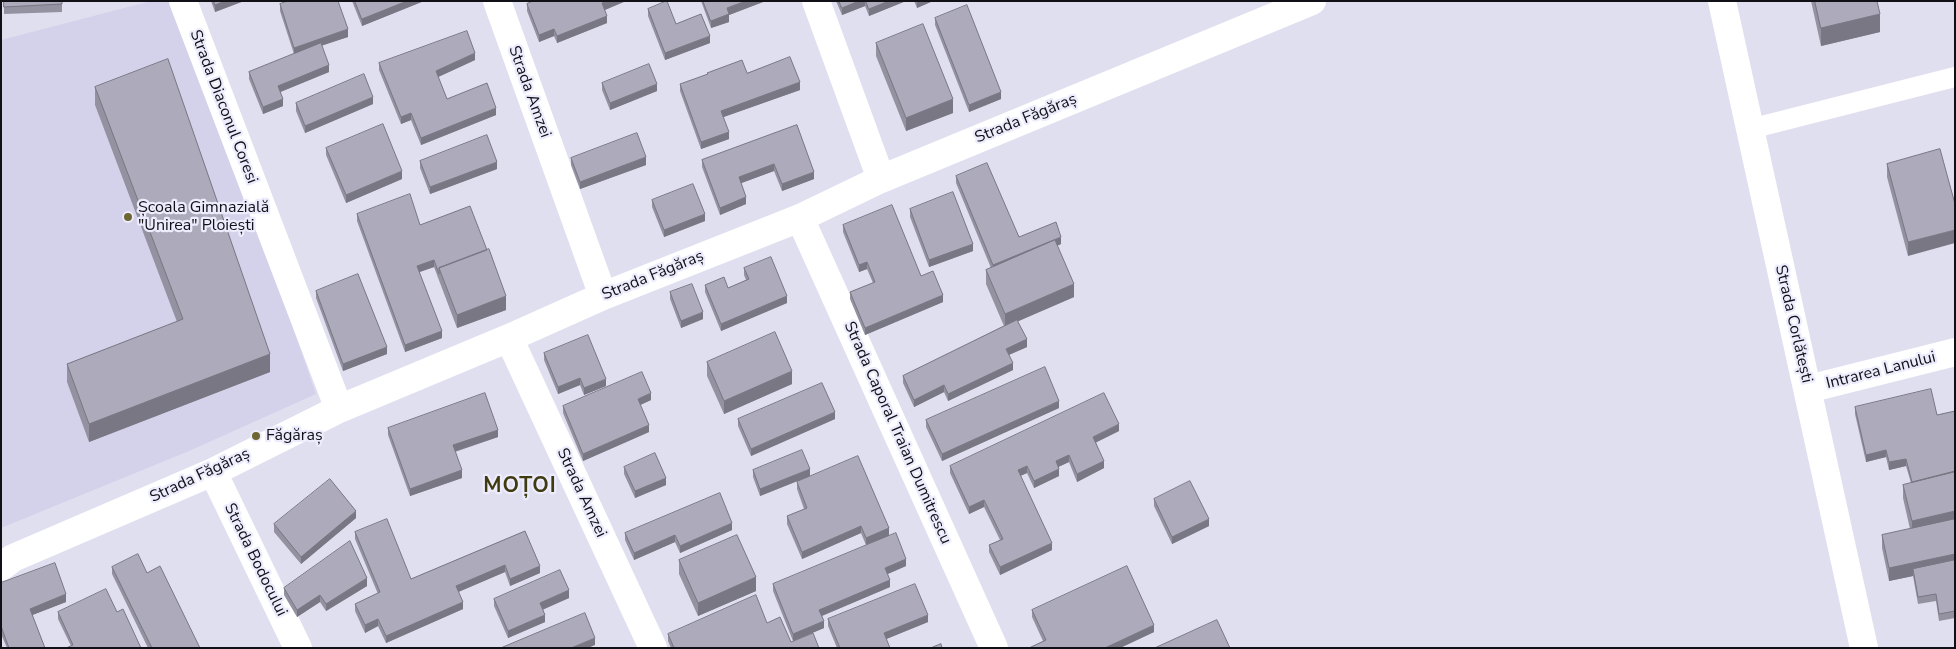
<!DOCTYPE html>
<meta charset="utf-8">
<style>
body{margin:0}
#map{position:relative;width:1956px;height:649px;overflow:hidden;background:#e0dff0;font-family:"Nunito Sans",sans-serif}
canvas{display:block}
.frame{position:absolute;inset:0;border:2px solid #111016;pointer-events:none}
</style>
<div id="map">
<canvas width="1956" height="649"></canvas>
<div class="frame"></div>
</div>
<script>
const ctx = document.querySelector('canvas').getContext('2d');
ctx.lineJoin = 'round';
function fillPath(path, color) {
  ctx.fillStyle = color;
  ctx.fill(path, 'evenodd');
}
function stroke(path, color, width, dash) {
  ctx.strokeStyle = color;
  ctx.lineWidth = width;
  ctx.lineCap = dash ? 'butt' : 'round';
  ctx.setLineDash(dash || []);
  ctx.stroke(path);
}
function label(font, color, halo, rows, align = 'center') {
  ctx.font = font + ' "Nunito Sans",sans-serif';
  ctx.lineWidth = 4.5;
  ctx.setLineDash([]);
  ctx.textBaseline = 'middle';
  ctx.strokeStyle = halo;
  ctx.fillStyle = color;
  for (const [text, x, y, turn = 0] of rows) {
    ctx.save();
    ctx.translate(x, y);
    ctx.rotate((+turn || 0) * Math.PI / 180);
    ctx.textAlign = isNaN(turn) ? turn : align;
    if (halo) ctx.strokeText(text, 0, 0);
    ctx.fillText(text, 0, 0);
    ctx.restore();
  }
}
fillPath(new Path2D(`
 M151,1H180L316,394L189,451L1,528V40Z`), '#d4d2ea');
stroke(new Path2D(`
 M1750,129L1955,77`), '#fff', 20);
stroke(new Path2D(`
 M183,1L339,409
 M497,1L603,296
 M816,1L881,179
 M800,218L994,648
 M509,338L653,648
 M1808,389L1955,352
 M213,472L298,648
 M1,567L13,558L213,472L339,409L509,338L603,296L800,218L881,179L1312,1`), '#fff', 28);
stroke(new Path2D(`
 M1722,1L1864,648`), '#fff', 28);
fillPath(new Path2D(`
 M4,1H62V12L4,14Z
 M211,1H244L215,12Z
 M352,1H424L362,26Z
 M533,1H626L605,10L607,23L557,43L554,36L539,42L527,11V4Z
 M701,1H763V2L729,15V22L711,28Z
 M836,1H906L869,16L865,6L842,15Z
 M914,1H933L917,8Z
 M1811,1H1877L1880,32L1821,46Z
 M280,4L348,37L321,45L329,72L280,92L283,106L263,114L249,79V72L294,54L280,11Z
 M648,9L676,24L710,43L665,60L648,16Z
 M935,18L1001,99L969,112L935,25Z
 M876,43L953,113L906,131L876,56Z
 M475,60L438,77L447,99L496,115L421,145L411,120L401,124L379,70V63Z
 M602,83L657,91L610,110L602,90Z
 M680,84L800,90L723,117L729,139L701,149L680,91Z
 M95,87L270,372L89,442L67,382V364L177,322L95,105Z
 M296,103L373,104L305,133L296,111Z
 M797,125L814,179L782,191L774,171L741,183L746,204L720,215L702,167V160Z
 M326,148L402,179L346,203L326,155Z
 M1940,149L1908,256L1887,177V164Z
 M571,158L646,165L580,189L571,165Z
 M420,161L497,169L430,194L420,168Z
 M956,176L1019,237L1061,244L1057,246L1074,297L1018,321L1027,347L1009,355L1013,370L948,401L944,392L914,407L903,383V376L1004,326L986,284V270L991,268L956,183Z
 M652,200L705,221L664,237L652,207Z
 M910,209L973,251L929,267L910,217Z
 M357,214L420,225L506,310L457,328L434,267L419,272L442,338L405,352L357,221Z
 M843,225L921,276L943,302L865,335L850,299V292L873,283L867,269L859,272L843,232Z
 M744,268L787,303L721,331L705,292V285L728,288L746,280L744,275Z
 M316,291L387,354L343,371L316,298Z
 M670,292L703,319L681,328L670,299Z
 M544,353L606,386L584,395L580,385L558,394L544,360Z
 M707,362L792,384L724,414L707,376Z
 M651,400L640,405L649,432L583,461L563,413V406Z
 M1855,407L1937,415L1955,411V618L1939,621L1936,601L1918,604L1913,576L1889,581L1882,548V535L1910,529L1903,498V485L1911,483L1906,466L1889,470L1886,457L1866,462L1855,414Z
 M1059,408L942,461L926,427V420Z
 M738,419H835L751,456L738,426Z
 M388,428L498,437L455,452L462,478L410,496L388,435Z
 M1119,431L1096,442L1104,468L1077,482L1069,462L1058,467L1059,476L1034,488L1027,473L1020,476L1052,550L1000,575L989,552V545L1000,540L984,507L969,514L950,473V466Z
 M624,467L666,485L635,498L624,474Z
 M753,470L810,476L760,496L753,477Z
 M797,482L889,528L866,545L861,533L802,559L787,524V516L804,509L797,489Z
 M1154,499L1209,526L1172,544L1154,506Z
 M356,518L301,564L274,532V524Z
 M732,530L680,553L675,542L634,560L625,540V533Z
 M525,531L540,573L510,586L505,572L458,592L463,609L386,643L378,626L365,633L355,611V604L378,594L355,539V532L411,579Z
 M679,560L756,591L698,616L679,574Z
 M906,566L888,574L890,587L822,616L824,628L793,641L773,591V584Z
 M112,567L147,573L200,648H148L112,574Z
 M1,583L66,602L32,615L45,648H7L1,634Z
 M367,586L326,611L320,602L297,617L284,595V588Z
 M569,598L542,609L545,622L508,638L494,606V599Z
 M1032,610L1154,632L1120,648H1029L1043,641L1032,617Z
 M58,612H117L141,648L71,646L58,619Z
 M828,619L928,622L886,639L890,648H837L828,626Z
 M767,623L791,642L819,648H671L668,641V634Z`), '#9492a1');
fillPath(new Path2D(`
 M225,1H244L215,12V5Z
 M407,1H424L362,26V19Z
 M608,1H626L602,11V3Z
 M746,1H763V2L729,15V22L711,28V21L727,8Z
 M859,1H865V6L842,15V8Z
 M889,1H906L869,16V9Z
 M917,1H933L917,8Z
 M1880,14V32L1821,46V28Z
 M607,16V23L557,43V36Z
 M348,29V37L294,55V48Z
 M554,29V36L539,42V35Z
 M710,36V43L665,60V53Z
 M475,53V60L436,78V71Z
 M329,65V72L278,93V86Z
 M800,82V90L721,118V111Z
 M657,84V91L610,110V103Z
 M1001,92V99L969,112V105Z
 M373,97V104L305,133V126Z
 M283,99V106L263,114V107Z
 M953,99V113L906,131V118Z
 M496,108V115L421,145V138Z
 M411,113V120L401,124V117Z
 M729,132V139L701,149V142Z
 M646,157V165L580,189V182Z
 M497,162V169L430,194V187Z
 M774,164V171L739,184V177Z
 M402,171V179L346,203V195Z
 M814,172V179L782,191V184Z
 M746,197V204L720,215V208Z
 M705,214V221L664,237V230Z
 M1955,230V243L1908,256V242Z
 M1061,237V244L993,272V265Z
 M973,244V251L929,267V260Z
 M434,260V267L417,273V266Z
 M867,262V269L859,272V265Z
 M1074,284V297L1005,327V314Z
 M943,295V302L865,335V328Z
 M506,296V310L457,328V315Z
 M787,296V303L721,331V324Z
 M703,312V319L681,328V321Z
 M442,331V338L405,352V345Z
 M1027,339V347L1006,356V349Z
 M387,347V354L343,371V364Z
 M270,354V372L89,442V424Z
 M1013,363V370L948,401V394Z
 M792,371V384L724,414V401Z
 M580,378V385L558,394V387Z
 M606,379V386L584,395V388Z
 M944,385V392L914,407V400Z
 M651,393V400L638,406V399Z
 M1059,401V408L942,461V454Z
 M835,412V419L751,456V449Z
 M1119,424V431L1093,444V437Z
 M649,425V432L583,461V454Z
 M498,430V437L453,452V445Z
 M1886,450V457L1866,462V455Z
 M1069,455V462L1056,468V461Z
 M1906,459V466L1889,470V462Z
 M1104,461V468L1077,482V474Z
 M1027,466V473L1018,477V470Z
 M810,469V476L760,496V489Z
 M1059,469V476L1034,488V481Z
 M462,470V478L410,496V489Z
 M1955,471V478L1912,489V482Z
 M666,478V485L635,498V491Z
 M984,500V507L969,514V507Z
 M356,511V518L301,564V557Z
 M1955,511V524L1912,535V521Z
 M1209,519V526L1172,544V537Z
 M732,523V530L680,553V546Z
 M861,526V533L802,559V552Z
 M889,528V536L866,545V538Z
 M675,535V542L634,560V553Z
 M1052,543V550L1000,575V567Z
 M1955,554V567L1913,569V576L1889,581V568Z
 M906,559V566L885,575V568Z
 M505,565V572L456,593V586Z
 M540,566V573L510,586V579Z
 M756,577V591L698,616V603Z
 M367,578V586L326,611V604Z
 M890,580V587L819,617V610Z
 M569,590V598L540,611V603Z
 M66,594V602L30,616V609Z
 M320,595V602L297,617V610Z
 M463,602V609L386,643V636Z
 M545,615V622L508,638V631Z
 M928,615V622L884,640V633Z
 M378,619V626L365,633V625Z
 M824,621V628L793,641V634Z
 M1154,625V632L1120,648H1105Z
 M595,638V645L588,648H571Z`), '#787783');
const building = new Path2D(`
 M4,1H62V4L4,7Z
 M214,1H225L215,5Z
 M288,1H338L348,29L294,48L280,4Z
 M355,1H407L362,19Z
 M533,1H608L602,3L607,16L557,36L554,29L539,35L527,4Z
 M667,1L676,24L701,14L710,36L665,53L648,9Z
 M703,1H746L727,8L729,14L711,21Z
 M839,1H859L842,8Z
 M866,1H889L869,9Z
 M1815,1H1877L1880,14L1821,28Z
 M967,5L1001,92L969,105L935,18Z
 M923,24L953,99L906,118L876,43Z
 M467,31L475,53L436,71L447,99L487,83L496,108L421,138L411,113L401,117L379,63Z
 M321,43L329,65L278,86L283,99L263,107L249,72Z
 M790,57L800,82L721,111L729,132L701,142L680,84L708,74L707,73L742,60L747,73Z
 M168,59L270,354L89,424L67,364L183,319L95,87Z
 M649,64L657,84L610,103L602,83Z
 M364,74L373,97L305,126L296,103Z
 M383,124L402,171L346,195L326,148Z
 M797,125L814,172L782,184L774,164L739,177L746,197L720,208L702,160Z
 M637,133L646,157L580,182L571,158Z
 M487,135L497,162L430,187L420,161Z
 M1940,149L1955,204V230L1908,242L1887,164Z
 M987,163L1019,237L1056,222L1061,237L993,265L956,176Z
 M693,184L705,214L664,230L652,200Z
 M953,192L973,244L929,260L910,209Z
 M410,194L420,225L470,206L487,250L439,268V274L434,260L417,266L442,331L405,345L357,214Z
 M892,205L921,276L933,271L943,295L865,328L850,292L875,282L867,262L859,265L843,225Z
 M1055,240L1074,284L1005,314L986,270Z
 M489,249L506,296L457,315L439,268Z
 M771,257L787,296L721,324L705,285L724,277L728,288L749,279L744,268Z
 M358,274L387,347L343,364L316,291Z
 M692,284L703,312L681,321L670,292Z
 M1017,320L1027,339L1006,349L1013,363L948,394L944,385L914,400L903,376Z
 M775,332L792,371L724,401L707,362Z
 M588,335L606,379L584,388L580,378L558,387L544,353Z
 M1045,367L1059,401L942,454L926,420Z
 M642,372L651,393L638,399L649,425L583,454L563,406Z
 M822,383L835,412L751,449L738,419Z
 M1931,389L1937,415L1955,411V471L1912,482L1906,459L1889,462L1886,450L1866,455L1855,407Z
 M485,393L498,430L453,445L462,470L410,489L388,428Z
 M1104,393L1119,424L1093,437L1104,461L1077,474L1069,455L1056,461L1059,469L1034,481L1027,466L1018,470L1052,543L1000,567L989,545L1003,539L984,500L969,507L950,466Z
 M802,450L810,469L760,489L753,470Z
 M655,453L666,478L635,491L624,467Z
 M858,456L889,528L866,538L861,526L802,552L787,516L807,508L797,482Z
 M1955,472V511L1912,521L1903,485Z
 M330,479L356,511L301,557L274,524Z
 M1190,481L1209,519L1172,537L1154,499Z
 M720,493L732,523L680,546L675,535L634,553L625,533Z
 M387,519L411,579L525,531L540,566L510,579L505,565L456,586L463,602L386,636L378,619L365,625L355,604L380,592L355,532Z
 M1955,519V554L1889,568L1882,535Z
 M896,533L906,559L885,568L890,580L819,610L824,621L793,634L773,584Z
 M737,535L756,577L698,603L679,560Z
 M350,541L367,578L326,604L320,595L297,610L284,588Z
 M138,554L147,573L160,566L200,648H152L112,567Z
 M1955,560V611L1939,614L1936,594L1918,597L1913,569Z
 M55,563L66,594L30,609L45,648H9L1,626V583Z
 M1127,566L1154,625L1105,648H1029L1046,640L1032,610Z
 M560,570L569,590L540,603L545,615L508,631L494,599Z
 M915,584L928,615L884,633L890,648H840L828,619Z
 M106,589L117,612L123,609L141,648H66L73,645L58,612Z
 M756,595L767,623L780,617L791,642L813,633L819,648H674L668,634Z
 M585,613L595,638L571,648H501Z
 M1217,620L1230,648H1155Z
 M941,644L942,648H931Z`);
fillPath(building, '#acaabb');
stroke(building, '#787783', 1);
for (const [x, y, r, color] of [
 [128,217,5,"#6d6734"],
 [256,436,5,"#6d6734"]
]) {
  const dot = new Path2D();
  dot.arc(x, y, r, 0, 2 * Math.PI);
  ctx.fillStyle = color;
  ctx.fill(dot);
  stroke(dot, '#edecfd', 2);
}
label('16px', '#111016', '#edecfd', [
 ["Strada Amzei",529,92,70],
 ["Strada Diaconul Coresi",223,107,69],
 ["Strada Făgăraș",1026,119,-22],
 ["Strada Făgăraș",653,276,-22],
 ["Strada Corlătești",1793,324,77],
 ["Intrarea Lanului",1881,371,-14],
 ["Strada Caporal Traian Dumitrescu",897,433,66],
 ["Strada Făgăraș",200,476,-25],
 ["Strada Amzei",581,493,65],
 ["Strada Bodocului",255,560,64]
]);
label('16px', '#111016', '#edecfd', [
 ["Școala Gimnazială",138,208],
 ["\"Unirea\" Ploiești",138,226],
 ["Făgăraș",266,436]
], 'left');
ctx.letterSpacing = '1px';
label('bold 21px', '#3f3a10', '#edecfd', [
 ["MOȚOI",520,487]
]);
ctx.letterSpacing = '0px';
</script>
